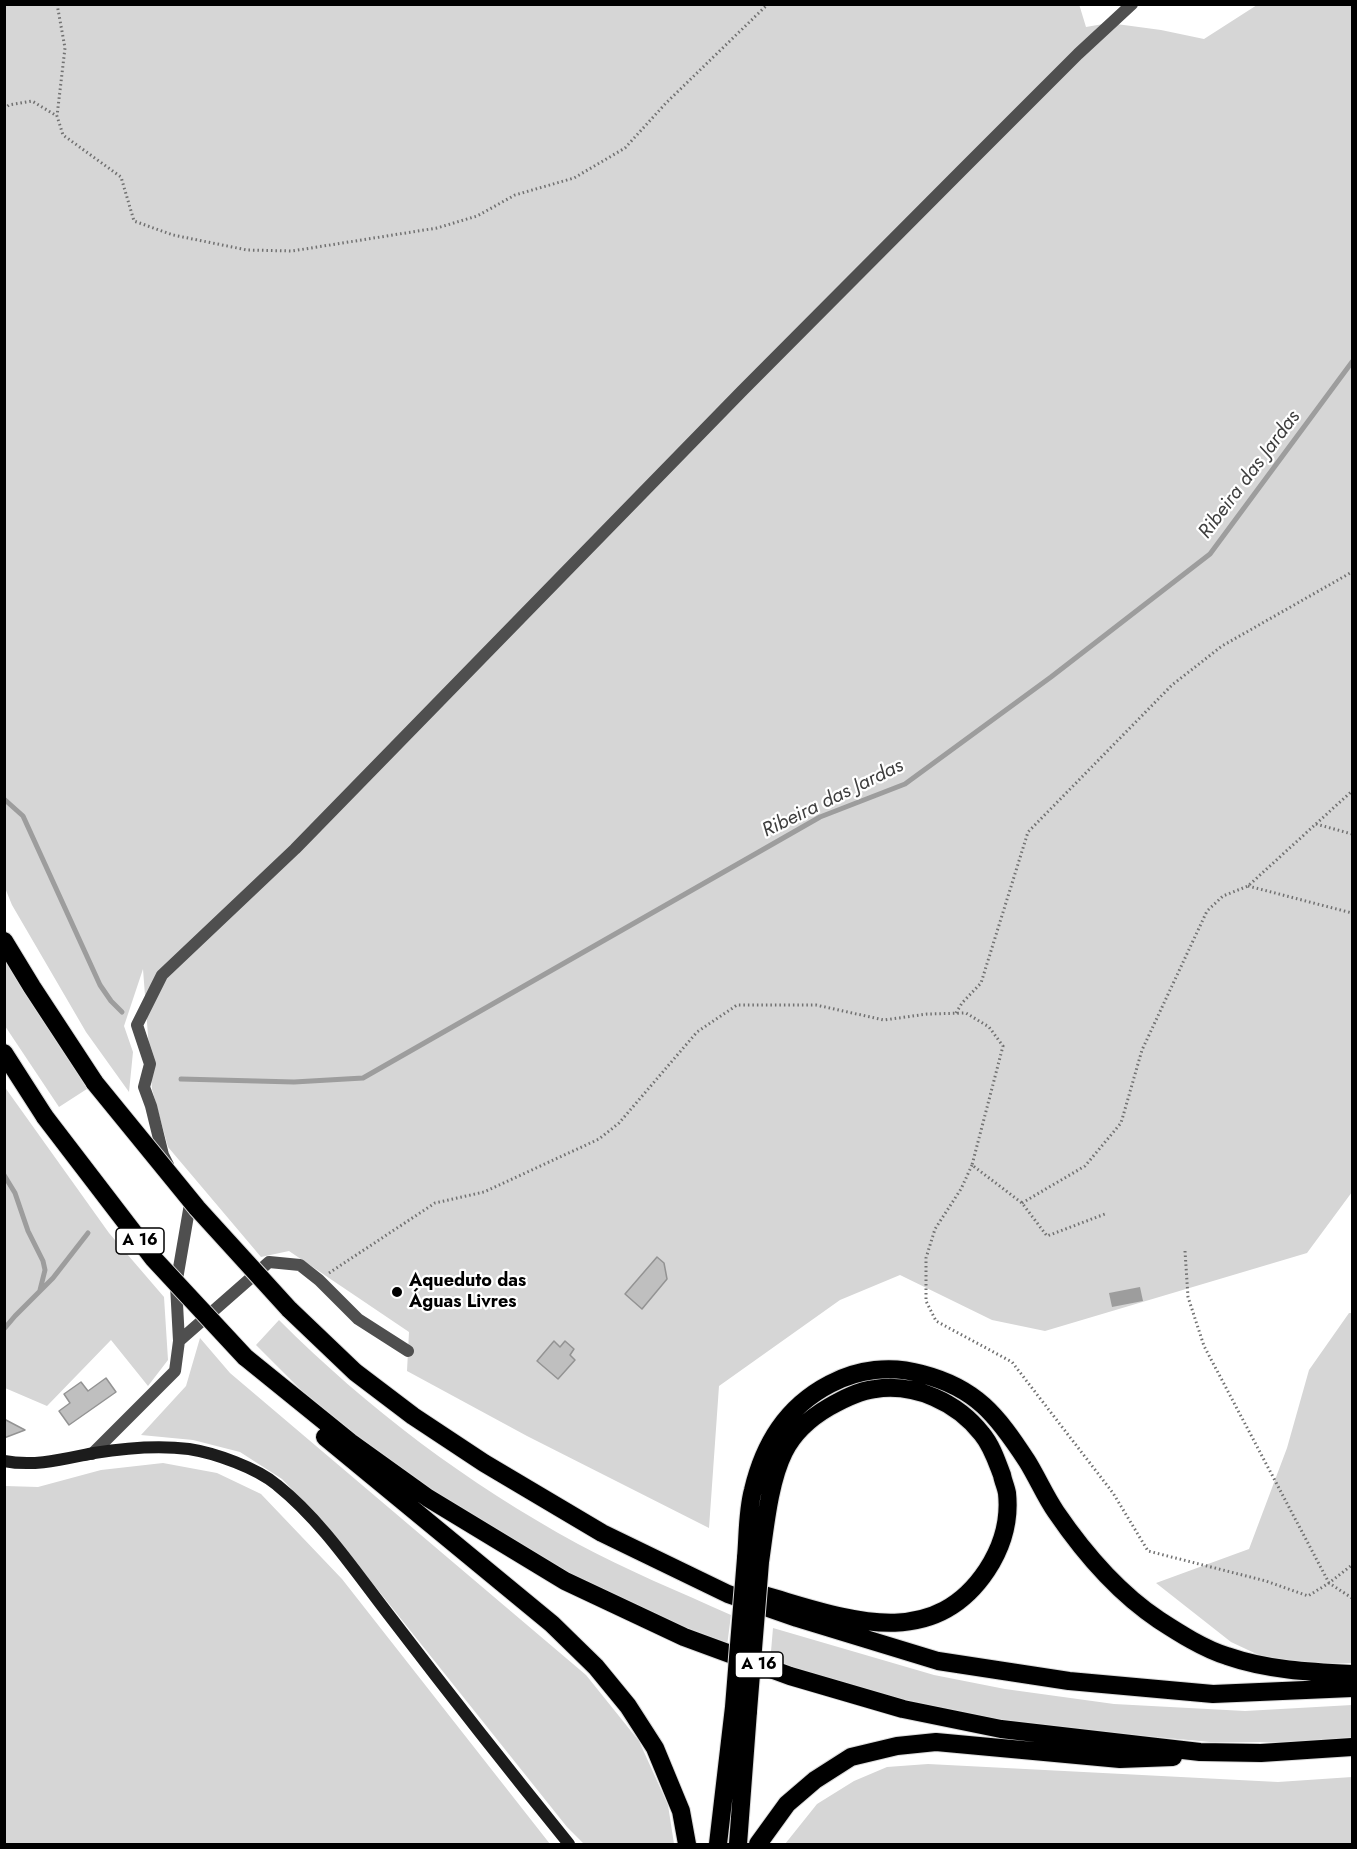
<!DOCTYPE html>
<meta charset="utf-8">
<style>
body{margin:0}
#map{position:relative;width:1357px;height:1849px;overflow:hidden;background:#fff;font-family:Jost,sans-serif}
canvas{display:block}
.frame{position:absolute;inset:0;border:6px solid #000;pointer-events:none}
</style>
<div id="map">
<canvas width="1357" height="1849"></canvas>
<div class="frame"></div>
</div>
<script>
const ctx = document.querySelector('canvas').getContext('2d');
ctx.lineJoin = 'round';
function fillPath(path, color) {
  ctx.fillStyle = color;
  ctx.fill(path, 'evenodd');
}
function stroke(path, color, width, dash) {
  ctx.strokeStyle = color;
  ctx.lineWidth = width;
  ctx.lineCap = dash ? 'butt' : 'round';
  ctx.setLineDash(dash || []);
  ctx.stroke(path);
}
function label(font, color, halo, rows, align = 'center') {
  ctx.font = font + ' Jost,sans-serif';
  ctx.lineWidth = 4.5;
  ctx.setLineDash([]);
  ctx.textBaseline = 'middle';
  ctx.strokeStyle = halo;
  ctx.fillStyle = color;
  for (const [text, x, y, turn = 0] of rows) {
    ctx.save();
    ctx.translate(x, y);
    ctx.rotate((+turn || 0) * Math.PI / 180);
    ctx.textAlign = isNaN(turn) ? turn : align;
    if (halo) ctx.strokeText(text, 0, 0);
    ctx.fillText(text, 0, 0);
    ctx.restore();
  }
}
fillPath(new Path2D(`
 M1079,4L1086,27L1109,23L1161,30L1204,39L1257,5H1352V1192L1307,1253L1045,1331L992,1320L900,1275L840,1300L719,1386L709,1528L527,1436L407,1371L409,1332L289,1251L261,1257L168,1147L152,1089L143,969L124,1026L133,1052L129,1092L86,1032L12,905L5,888V5Z
 M4,957L90,1087L59,1107L5,1026Z
 M4,1086L109,1233L164,1297L168,1360L148,1386L111,1340L47,1406L5,1388Z
 M1349,1313H1352V1663L1303,1664L1263,1657L1231,1642L1156,1583L1249,1549L1287,1448L1309,1370Z
 M279,1320C369,1410 467,1483 578,1544C626,1570 680,1592 731,1615L727,1646L589,1585L408,1477L304,1393L256,1345Z
 M200,1338L230,1373L586,1675L639,1741L668,1805L674,1844H584L567,1827L326,1525L282,1479L240,1452L193,1440L141,1435L186,1386Z
 M163,1463L217,1473L261,1494L342,1579L550,1844H5V1486L38,1487L101,1470Z
 M773,1628L934,1675L1005,1689L1114,1704L1245,1711L1352,1705V1737L1301,1742H1210L1005,1723L895,1699L770,1663Z
 M928,1764L1278,1782L1352,1777V1844H785L817,1804L854,1781L887,1767Z`), '#d6d6d6');
fillPath(new Path2D(`
 M1140,1287L1143,1301L1112,1307L1109,1293Z`), '#9d9d9d');
stroke(new Path2D(`
 M4,799L23,816L100,985L111,1001L122,1012
 M181,1079L294,1082L363,1078L820,817L905,784L1051,677L1210,554L1352,362
 M4,1175L15,1193L28,1231L43,1261L45,1270L40,1290
 M4,1329L15,1316L53,1278L88,1233`), '#9d9d9d', 5);
const building = new Path2D(`
 M657,1257L664,1263L667,1279L642,1309L625,1294Z
 M554,1341L560,1347L565,1341L574,1349L570,1355L575,1360L558,1379L537,1361Z
 M106,1378L116,1392L69,1425L59,1411L70,1403L64,1394L81,1382L88,1391Z
 M4,1419L25,1430L4,1438Z`);
fillPath(building, '#bfbfbf');
stroke(building, '#939393', 1.5);
const motorway = new Path2D(`
 M4,941L32,987L95,1083
 M4,1053L45,1117
 M289,1309L355,1372L413,1416L484,1463L602,1533L728,1594L797,1618L938,1661L1069,1681L1213,1694L1352,1688
 M245,1357L350,1442L428,1498L565,1581L684,1637L790,1676L903,1709L1001,1729L1200,1752L1261,1753L1352,1747
 M325,1437L552,1624L596,1667L628,1706L655,1748L681,1811L687,1844
 M746,1558C748,1536 747,1512 753,1490C764,1444 786,1407 830,1384C858,1369 891,1365 922,1374C976,1388 997,1415 1027,1461C1037,1477 1045,1496 1056,1512C1084,1553 1117,1592 1159,1620C1179,1633 1204,1649 1227,1656C1267,1670 1310,1672 1352,1674
 M760,1594C839,1616 930,1656 987,1570C1002,1547 1010,1521 1007,1493C1006,1487 1003,1481 1002,1475C997,1462 992,1446 982,1434C957,1402 915,1383 875,1389C858,1391 843,1399 829,1407C810,1418 794,1432 784,1452C769,1482 765,1528 760,1562
 M718,1844L734,1707
 M738,1844L748,1711
 M758,1844L787,1804L815,1780L851,1757L897,1746L936,1742L1120,1759L1173,1757`);
stroke(motorway, '#dbdbdb', 20);
stroke(new Path2D(`
 M57,4L65,48L57,116L63,135L121,177L134,221L173,235L247,250L292,251L437,228L477,216L515,195L574,178L625,148L666,103L768,4
 M4,109L9,105L32,101L57,116
 M1316,824L1352,834
 M1248,886L1352,913
 M956,1013L962,1003L981,983L1028,832L1172,685L1222,646L1352,572
 M972,1165L961,1189L935,1229L926,1258V1301L936,1321L1012,1362L1113,1493L1148,1551L1266,1581L1308,1596L1329,1583L1352,1598
 M1022,1203L1085,1166L1121,1123L1142,1050L1207,911L1223,896L1248,886L1352,791
 M1185,1251L1188,1297L1204,1346L1329,1583L1352,1565
 M329,1273L435,1203L484,1192L599,1139L619,1123L697,1032L737,1005H816L884,1020L927,1014L966,1013L989,1027L1003,1046L972,1165L1022,1203L1047,1236L1105,1214`), '#717171', 3, [1.5, 3]);
stroke(new Path2D(`
 M168,1165L163,1155L151,1106L144,1087L150,1064L137,1025L162,975L295,849L742,391L960,172L1078,54L1132,4
 M179,1341L269,1262L300,1265L319,1280L358,1319L408,1351
 M92,1454L175,1371L179,1341L176,1285L190,1204L187,1198`), '#4f4f4f', 12);
stroke(new Path2D(`
 M4,1461C35,1467 64,1459 94,1453C125,1448 158,1445 189,1449C215,1453 257,1468 277,1485C323,1522 356,1573 392,1619C450,1695 509,1770 569,1844`), '#1c1c1c', 12);
stroke(motorway, '#000', 18);
const motorwayBridge = new Path2D(`
 M95,1083L197,1208L289,1309
 M45,1117L153,1258L245,1357
 M734,1707L746,1558
 M748,1711L760,1562`);
stroke(motorwayBridge, '#dbdbdb', 20, []);
stroke(motorwayBridge, '#000', 18);
for (const [x, y, r, color] of [
 [397,1292,6,"#000"]
]) {
  const dot = new Path2D();
  dot.arc(x, y, r, 0, 2 * Math.PI);
  ctx.fillStyle = color;
  ctx.fill(dot);
  stroke(dot, '#fff', 2);
}
for (const [x, y, w] of [
 [140,1241,48],
 [759,1665,48]
]) {
  const box = new Path2D();
  box.roundRect(x - w / 2, y - 13, w, 26, 4.5);
  ctx.fillStyle = '#fff';
  ctx.fill(box);
  stroke(box, '#000', 1.5);
}
label('bold 16px', '#000', null, [
 ["A 16",140,1241],
 ["A 16",759,1665]
]);
label('bold 18px', '#000', '#fff', [
 ["Aqueduto das",409,1282],
 ["Águas Livres",409,1303]
], 'left');
label('italic 20px', '#3e3e3e', '#fff', [
 ["Ribeira das Jardas",1250,475,-53],
 ["Ribeira das Jardas",833,799,-26]
]);
</script>
